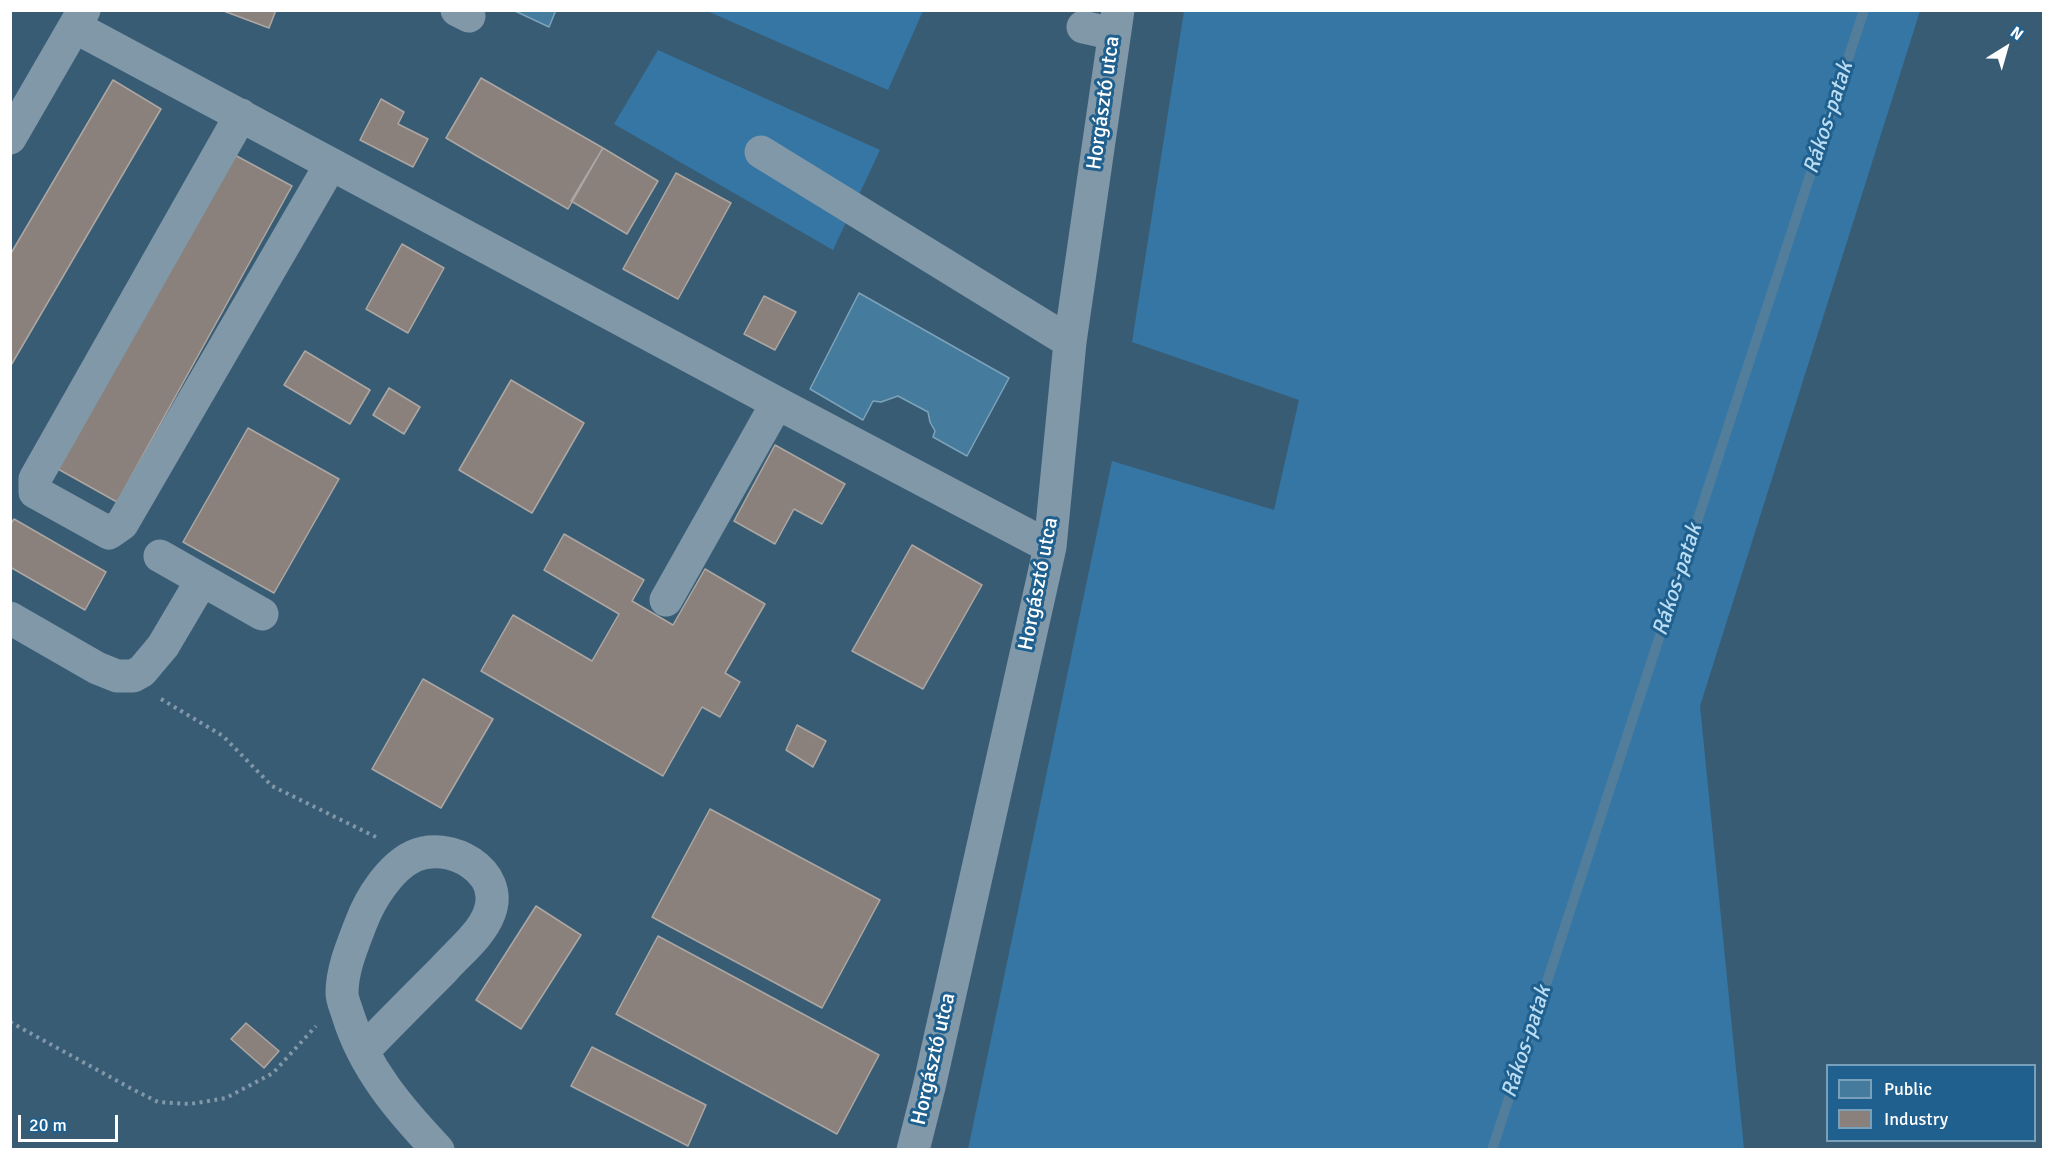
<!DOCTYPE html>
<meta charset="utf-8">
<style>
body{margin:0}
#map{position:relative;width:2054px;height:1160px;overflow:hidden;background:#395c75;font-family:Signika,sans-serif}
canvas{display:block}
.frame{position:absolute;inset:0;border:12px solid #fff;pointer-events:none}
.legend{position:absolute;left:1826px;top:1064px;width:210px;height:78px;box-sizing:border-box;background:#20608e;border:2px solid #79a0bb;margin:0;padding:8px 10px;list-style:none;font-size:18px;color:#fff}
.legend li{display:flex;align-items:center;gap:12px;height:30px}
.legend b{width:30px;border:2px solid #79a0bb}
.north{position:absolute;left:1976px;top:18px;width:60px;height:60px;-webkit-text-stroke:4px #20608e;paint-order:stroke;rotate:37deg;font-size:16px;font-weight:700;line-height:24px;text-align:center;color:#fff}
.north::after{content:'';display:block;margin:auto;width:21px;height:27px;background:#fff;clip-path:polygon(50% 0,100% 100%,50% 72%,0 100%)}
.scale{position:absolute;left:18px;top:1115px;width:100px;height:27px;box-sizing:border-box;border:3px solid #fff;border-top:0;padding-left:8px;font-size:18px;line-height:21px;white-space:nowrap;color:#fff;-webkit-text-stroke:4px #20608e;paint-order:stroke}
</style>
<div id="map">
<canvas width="2054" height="1160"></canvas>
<div class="frame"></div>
<ul class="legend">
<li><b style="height:16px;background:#457b9d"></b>Public</li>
<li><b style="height:16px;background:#8a817c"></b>Industry</li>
</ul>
<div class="north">N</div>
<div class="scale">20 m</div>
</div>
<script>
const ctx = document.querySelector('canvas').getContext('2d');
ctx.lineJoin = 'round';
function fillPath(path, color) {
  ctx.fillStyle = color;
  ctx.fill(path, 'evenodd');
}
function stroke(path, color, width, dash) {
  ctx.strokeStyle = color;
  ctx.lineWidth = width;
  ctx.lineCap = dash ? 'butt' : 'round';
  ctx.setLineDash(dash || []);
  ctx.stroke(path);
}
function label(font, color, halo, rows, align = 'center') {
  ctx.font = font + ' Signika,sans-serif';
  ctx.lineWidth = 6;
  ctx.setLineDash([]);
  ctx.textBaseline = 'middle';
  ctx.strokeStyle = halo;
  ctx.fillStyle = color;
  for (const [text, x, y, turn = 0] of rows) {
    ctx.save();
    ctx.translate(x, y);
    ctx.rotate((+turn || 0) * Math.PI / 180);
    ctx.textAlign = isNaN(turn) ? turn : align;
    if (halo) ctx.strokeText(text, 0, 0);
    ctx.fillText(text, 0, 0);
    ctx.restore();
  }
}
fillPath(new Path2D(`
 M707,11H923L888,90Z
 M1184,11H1920L1700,706L1744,1149H968L1112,461L1274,510L1299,400L1132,342Z
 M658,50L880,150L833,250L614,124Z`), '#3576a4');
const public = new Path2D(`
 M513,10H556L549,27Z
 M859,293L1009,378L967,456L933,437L935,431L930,422L928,412L898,396L881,402L873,401L863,420L810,389Z`);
fillPath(public, '#457b9d');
stroke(public, '#7da3ba', 1.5);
const industry = new Path2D(`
 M221,10H276L269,28Z
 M481,78L603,148L568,209L446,138Z
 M113,80L161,109L10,367V255Z
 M381,99L404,112L398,124L428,139L413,167L360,140Z
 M603,148L658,181L627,234L571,201Z
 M233,154L292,186L117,502L58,469Z
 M676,173L731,203L678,299L623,269Z
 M402,244L444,268L408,333L366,309Z
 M764,296L796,312L775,350L744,334Z
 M305,351L370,390L350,424L284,385Z
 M511,380L584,423L532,513L459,470Z
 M389,388L420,407L404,434L373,415Z
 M248,428L339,479L274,593L183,542Z
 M775,445L845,484L822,524L794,509L775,544L734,521Z
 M14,519L106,572L85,610L10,567V525Z
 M564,534L644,580L632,601L673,625L705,569L765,604L725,673L740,682L720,717L702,707L663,776L481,671L513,615L592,661L619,614L544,570Z
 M912,545L982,585L923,689L852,651Z
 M423,679L493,719L441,808L372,769Z
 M797,725L826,741L813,767L786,750Z
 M710,809L880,900L822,1008L652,917Z
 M536,906L581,935L521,1029L476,1000Z
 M658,936L879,1055L837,1134L616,1014Z
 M246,1023L279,1051L264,1068L231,1039Z
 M592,1047L706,1105L688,1146L571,1086Z`);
fillPath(industry, '#8a817c');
stroke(industry, '#ada7a3', 1.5);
stroke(new Path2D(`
 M1492,1150L1864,10`), '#527e9c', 10);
stroke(new Path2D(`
 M161,699L223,736L272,786L380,839
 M10,1022L132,1089L158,1102L190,1104L226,1098L273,1073L316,1026`), '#8098a8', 4, [3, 4.5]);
stroke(new Path2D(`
 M457,10L469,16
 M75,27L777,403L1050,547
 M1083,27L1114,34
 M241,115L35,479V492L109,533L122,524L331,164
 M10,138L84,10
 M761,152L1070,342
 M160,556L262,614
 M666,600L777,403
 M10,618L97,668L117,676H133L142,671L163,646L202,580
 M363,1051C389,1024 416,997 443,970C458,953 481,935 489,914C506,871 449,840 414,856C390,867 370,899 361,923C353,944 342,969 342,993C342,1000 346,1008 348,1015C364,1068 400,1110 438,1150
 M913,1150L929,1087L1050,547L1070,342L1118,10`), '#8098a8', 33);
label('21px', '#fff', '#20608e', [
 ["Horgásztó utca",1104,103,-82],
 ["Horgásztó utca",1039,584,-79],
 ["Horgásztó utca",934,1059,-77]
]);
label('italic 22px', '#bbddf3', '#20608e', [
 ["Rákos-patak",1829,118,-72],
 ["Rákos-patak",1678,580,-72],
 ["Rákos-patak",1527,1042,-72]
]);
</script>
